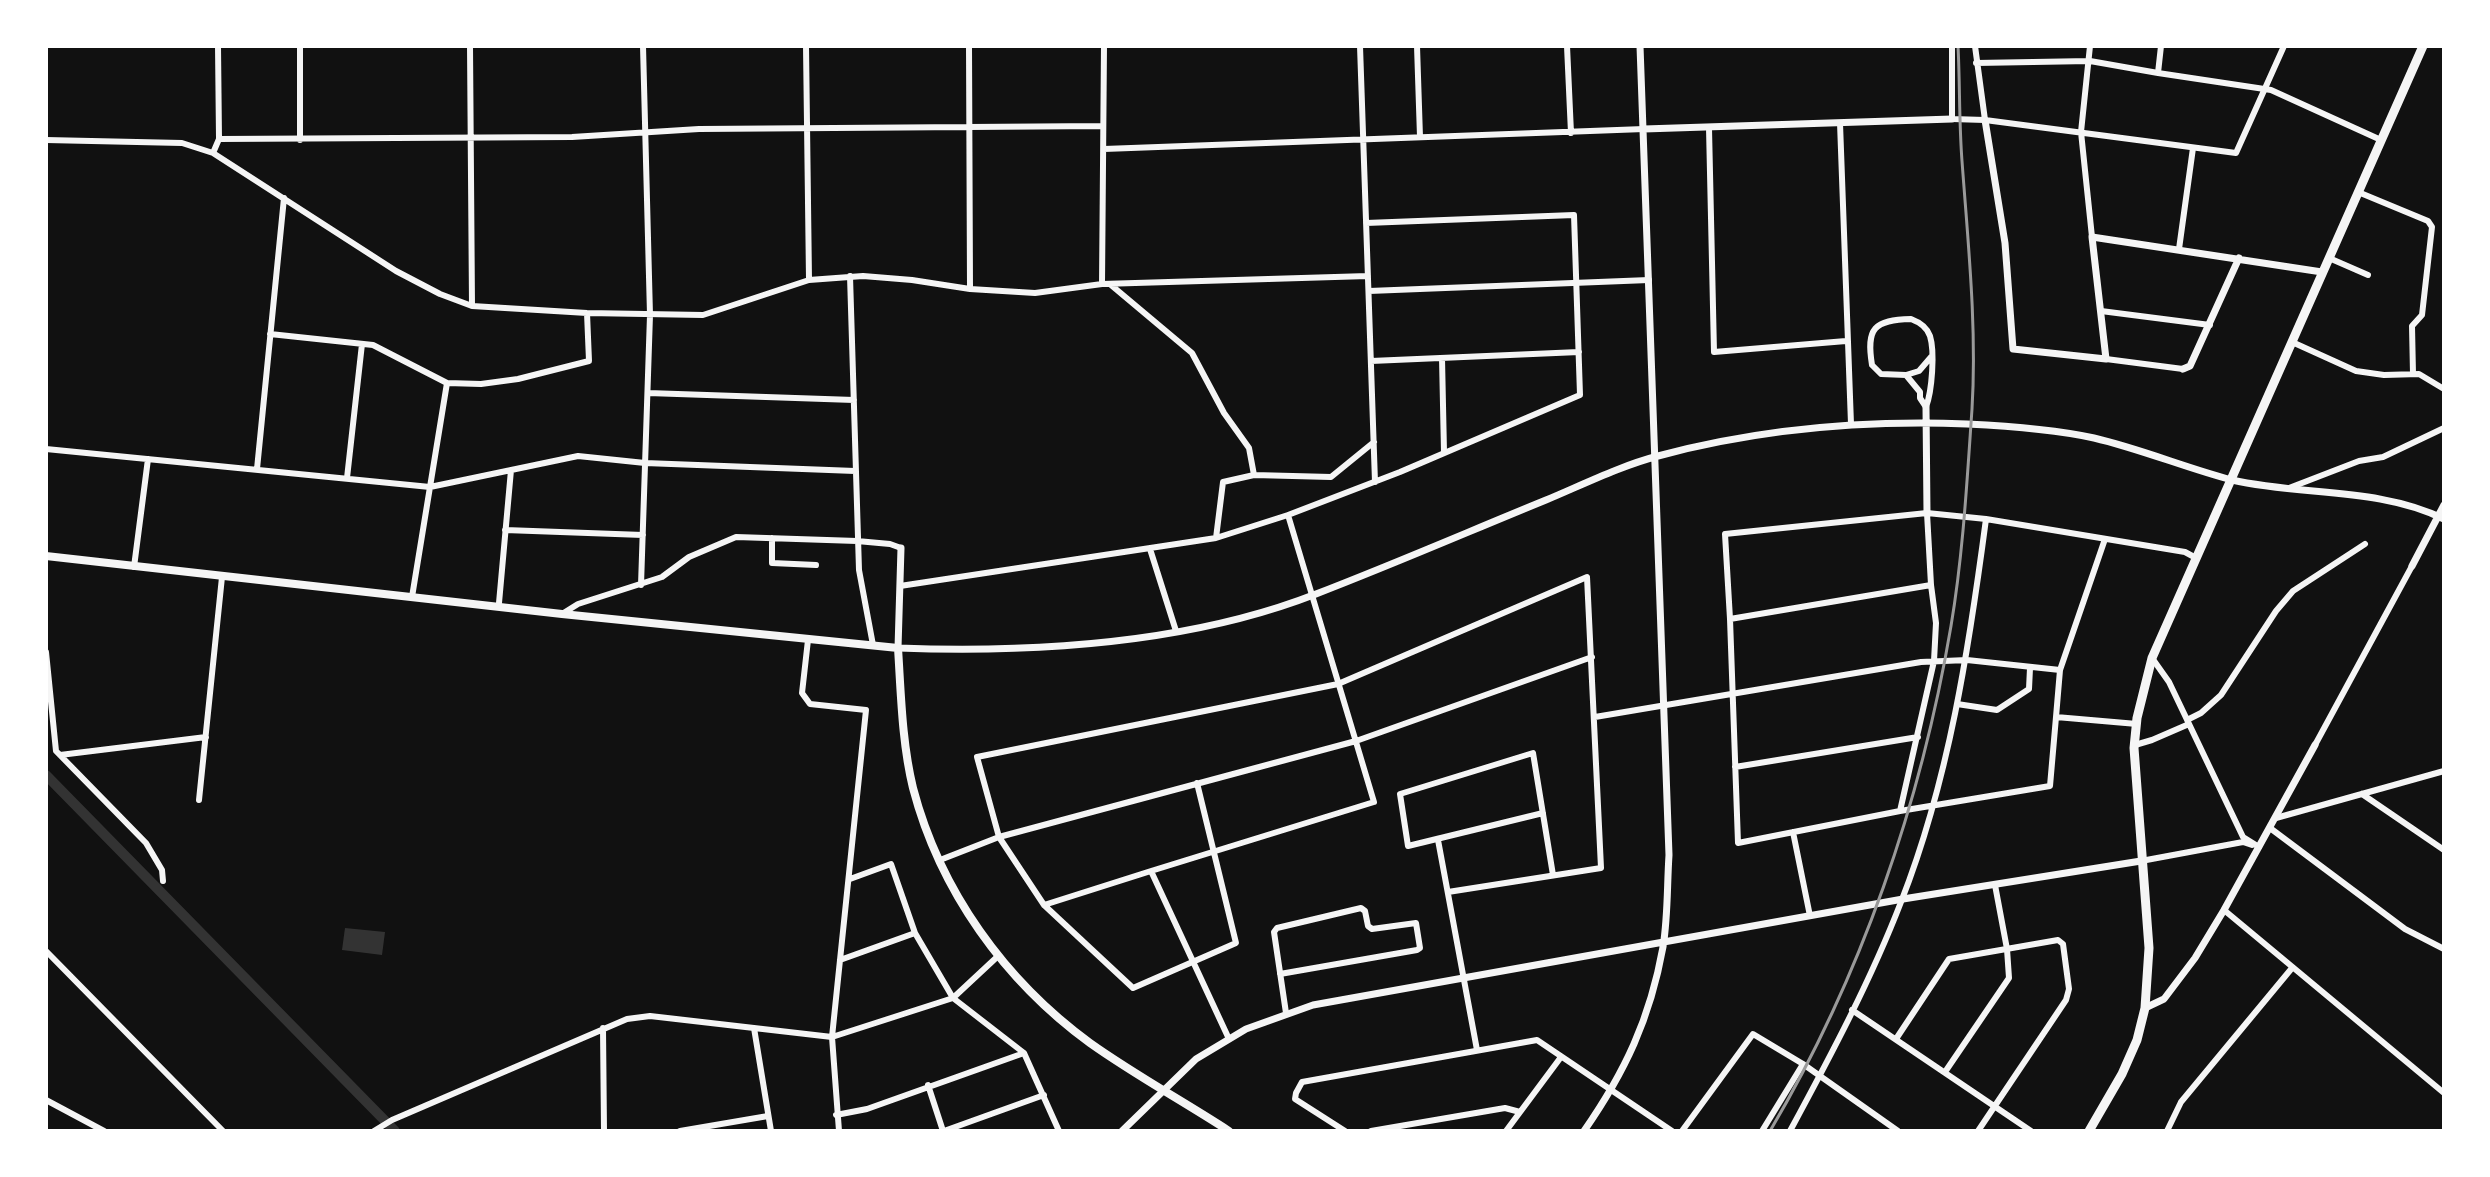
<!DOCTYPE html>
<style>
body{margin:0}
#map{position:relative;width:2490px;height:1177px;overflow:hidden;background:#111;font-family:"Roboto Condensed",sans-serif}
canvas{display:block}
.frame{position:absolute;inset:0;border:48px solid #fff;pointer-events:none}
</style>
<div id="map">
<canvas width="2490" height="1177"></canvas>
<div class="frame"></div>
</div>
<script>
const ctx = document.querySelector('canvas').getContext('2d');
ctx.lineJoin = 'round';
function fillPath(path, color) {
  ctx.fillStyle = color;
  ctx.fill(path, 'evenodd');
}
function stroke(path, color, width, dash) {
  ctx.strokeStyle = color;
  ctx.lineWidth = width;
  ctx.lineCap = dash ? 'butt' : 'round';
  ctx.setLineDash(dash || []);
  ctx.stroke(path);
}
fillPath(new Path2D(`
 M345,928L385,932L382,955L342,950Z`), '#333');
stroke(new Path2D(`
 M46,775L395,1131`), '#333', 10);
stroke(new Path2D(`
 M300,46V140
 M470,46L472,306
 M806,46L809,280
 M969,46L970,289
 M1360,46L1375,482
 M1417,46L1420,137
 M1567,46L1571,133
 M1952,46V119L1985,120
 M1975,46L1985,120L2236,153L2284,46
 M2090,46L2081,132L2092,237
 M2161,46L2158,73L2271,90L2381,140
 M1976,63L2090,61L2158,73
 M1840,123L1851,424
 M1709,128L1714,352L1846,341
 M219,139L572,137L699,129L1103,126
 M46,140L182,143L213,153L396,271L440,294L472,306L587,313L703,315L809,280L863,276L912,280L970,289L1035,293L1102,284L1368,276
 M1104,149L1644,129
 M213,153L219,139L218,46
 M2358,192L2428,221L2432,227L2422,315L2412,326L2413,374
 M2179,249L2193,148
 M2329,258L2368,275
 M850,276L859,570L873,645
 M1102,284L1104,46
 M1111,285L1192,353L1224,413L1249,448L1254,475
 M1369,291L1649,280
 M2101,311L2210,325
 M1911,319C1919,322 1927,327 1930,336C1935,352 1932,391 1926,407L1920,398V392L1906,375L1881,374L1872,365C1866,328 1874,320 1911,319Z
 M270,334L373,345L447,383L481,384L518,379L589,361L587,313
 M2292,342L2356,371L2384,375L2419,374L2444,389
 M1442,358L1444,452
 M2106,359L2183,369
 M1371,361L1579,352
 M1906,375L1919,371L1931,357
 M648,393L854,400
 M46,449L430,487L578,456L645,463L855,471
 M257,469L284,198
 M347,478L362,344
 M2289,488L2359,461L2383,457L2444,428
 M1927,513L1931,585L1936,623L1934,661L1900,811L1738,843L1730,619L1931,585
 M1288,515L1400,472L1580,395L1574,215L1366,223
 M505,530L643,535
 M772,538V563L816,565
 M1216,538L1288,515L1374,802L1151,871L1229,1039
 M2105,539L2060,670L2056,717L2137,724
 M1150,549L1176,631
 M134,567L148,459
 M641,585L650,315L643,46
 M900,586L1216,538L1223,482L1254,475L1331,477L1374,442
 M412,597L447,383
 M499,603L511,470
 M562,614L578,604L662,577L689,557L736,537L857,541L890,544L901,548
 M1730,619L1725,534L1927,513L1986,519L2185,552L2196,558
 M808,640L802,693L810,704L866,710L832,1037L839,1131
 M46,652L56,751L146,843L162,870L163,881
 M2152,658L2169,682L2243,837L2259,847
 M1957,704L1997,710L2029,689L2030,668
 M1595,717L1921,662L1967,660L2060,670
 M2187,720L2201,713L2221,695L2276,611L2293,591L2365,544
 M2135,745L2152,740L2189,724
 M2315,745L2412,566
 M60,755L206,737
 M1735,767L1918,737
 M1197,783L1236,943L1133,988L1044,905L999,837L977,757L1338,684L1587,577L1601,868L1448,892
 M2362,794L2444,850
 M199,800L222,577
 M1900,811L2050,786L2056,717
 M1543,813L1408,846L1400,794L1533,753L1553,875
 M2276,818L2444,771
 M2270,828L2405,929L2444,949
 M1793,832L1810,916
 M1438,840L1477,1050
 M940,860L999,837L1356,741L1592,657
 M2141,861L2243,842L2252,845
 M850,879L891,864L915,933L953,998L1024,1053L1059,1131
 M1044,905L1151,871
 M2224,910L2444,1093
 M46,951L223,1131
 M840,960L915,933
 M1280,974L1417,950L1420,948L1416,923L1372,929L1368,926L1365,911L1361,908L1277,928L1274,932L1286,1013
 M1852,1010L2031,1131
 M603,1028L604,1131
 M754,1028L771,1131
 M1896,1039L1949,959L2058,940L2063,944L2069,989L2066,1000L1978,1131
 M1803,1064L1898,1131
 M1945,1072L2009,978L2007,949L1995,885
 M928,1085L943,1131
 M46,1100L104,1131
 M836,1115L867,1109L1024,1053
 M374,1131L392,1120L627,1019L650,1016L832,1037L953,998L997,957
 M680,1131L768,1116
 M944,1131L1044,1095
 M1345,1131L1295,1099L1296,1093L1302,1082L1537,1040L1672,1131
 M1371,1131L1505,1108L1520,1112
 M1506,1131L1561,1057
 M1682,1131L1753,1034L1803,1064L1762,1131
 M1790,1131C1830,1057 1871,980 1901,902C1949,780 1969,648 1986,519
 M2167,1131L2181,1102L2292,968`), '#f5f5f5', 6);
stroke(new Path2D(`
 M1985,120L2005,243L2013,349L2106,359L2092,237L2322,272
 M1644,129L1952,119
 M2183,369L2190,366L2239,258
 M1926,407L1927,513
 M901,548L898,648C1035,653 1188,644 1316,594C1394,564 1470,531 1546,500C1582,485 1620,466 1658,456C1759,429 1863,420 1967,424C2009,426 2053,429 2094,438C2141,449 2186,468 2232,480C2301,496 2379,487 2444,519
 M2412,566L2444,505
 M2145,1008L2164,999L2195,958L2224,910L2315,745
 M1122,1131L1196,1059L1246,1029L1313,1005L1903,899L2141,861
 M1584,1131C1625,1072 1650,1019 1663,947C1668,917 1667,885 1669,855L1640,46`), '#f5f5f5', 7);
stroke(new Path2D(`
 M46,556L562,614L898,648C901,694 902,743 913,788C940,891 1005,981 1090,1043C1135,1075 1183,1101 1229,1131`), '#f5f5f5', 8);
stroke(new Path2D(`
 M2089,1131L2122,1074L2137,1040L2145,1008L2149,948L2134,748L2137,718L2152,658L2423,46`), '#f5f5f5', 9);
stroke(new Path2D(`
 M1770,1131C1861,977 1921,803 1951,626C1963,555 1967,481 1972,409C1977,327 1968,243 1962,161C1959,123 1960,84 1958,46`), '#9a9a9a', 3);
</script>
